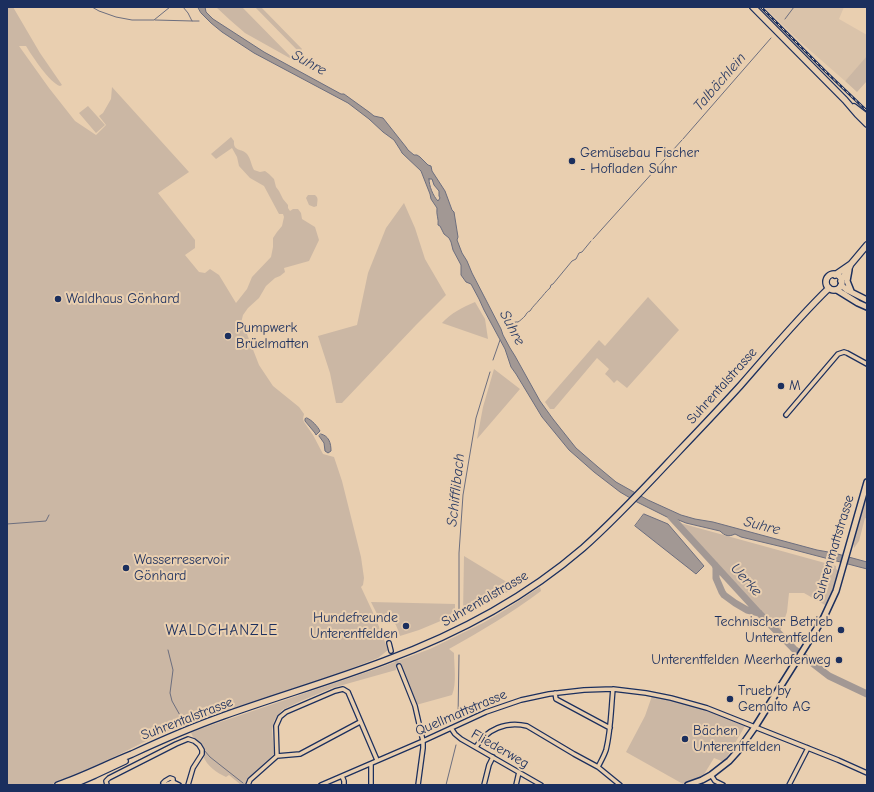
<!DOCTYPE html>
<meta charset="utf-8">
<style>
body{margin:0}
#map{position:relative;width:874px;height:792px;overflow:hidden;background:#e9cfb0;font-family:"Comic Neue",sans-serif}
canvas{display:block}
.frame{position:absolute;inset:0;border:8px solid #1b2f5e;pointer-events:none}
</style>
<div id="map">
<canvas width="874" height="792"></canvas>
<div class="frame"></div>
</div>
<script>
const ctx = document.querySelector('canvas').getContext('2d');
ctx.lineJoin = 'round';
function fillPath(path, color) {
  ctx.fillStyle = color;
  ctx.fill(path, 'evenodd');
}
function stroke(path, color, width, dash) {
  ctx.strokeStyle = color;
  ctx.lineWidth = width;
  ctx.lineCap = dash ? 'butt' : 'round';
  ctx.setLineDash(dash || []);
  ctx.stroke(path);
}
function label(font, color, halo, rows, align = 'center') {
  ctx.font = font + ' "Comic Neue",sans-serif';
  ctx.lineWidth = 4;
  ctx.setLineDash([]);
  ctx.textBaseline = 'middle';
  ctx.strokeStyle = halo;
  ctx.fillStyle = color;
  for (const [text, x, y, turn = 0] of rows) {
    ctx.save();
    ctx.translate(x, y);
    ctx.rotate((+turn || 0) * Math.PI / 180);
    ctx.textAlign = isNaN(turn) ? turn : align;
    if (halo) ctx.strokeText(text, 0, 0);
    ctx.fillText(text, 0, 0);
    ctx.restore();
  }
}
fillPath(new Path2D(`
 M764,7H844L839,19L867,35V57L845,81L797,39Z`), '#dac3aa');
fillPath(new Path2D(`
 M7,7H13L40,53L62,85L60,86C50,83 32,56 26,46H19L49,88L75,121L96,135L106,125L99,116L103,113L111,99L112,87L189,172L158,193L195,240V248L185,255L199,272L205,273L210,269L219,275L236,303L247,289L252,277L271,257L273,247V238L277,232L282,226L284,217L283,214H279L264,186L250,178L239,166L237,157L232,148L216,159L211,154L231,137L234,141C233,152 242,148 247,154C251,159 251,165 254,170L260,172L265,171L269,174L274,179L276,187L279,191L283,199L288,205V208L290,211L293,209H298L301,213L302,219L315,227L319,240L309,261L284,268L285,272L280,276L275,278L266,286L259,298L248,308L243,315L241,323L245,329L259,365L273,386L299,407L304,414L303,419L304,422L313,435L323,454L334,457L342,481L361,557L364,578L363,585L361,587L376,619L388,650L378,658L324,679L208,716L160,734L86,771L55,783L50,785H7Z
 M216,7H242L295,61L245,33L230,20Z
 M255,7H261L302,49L299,52Z
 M867,56V81L857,92L845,81Z
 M88,106L105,125L96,133L79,113Z
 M308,195H315C319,198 317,201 317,206L314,207L309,205L306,198Z
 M404,203L415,228L425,259L446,295L416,325L342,403H336L330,373L318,336L357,325L368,273L386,228Z
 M648,297L679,330L627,388L617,380L614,383C611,380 609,377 605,374L609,369L597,358L554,409H550L545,402L599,340L605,346Z
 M475,302L485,319L488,339L442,323C451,313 463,307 475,302Z
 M494,369L520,389L477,439L483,407Z
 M865,500L867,501V519L865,518L859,541L854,548L853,543Z
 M680,523L836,566V569L839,571L834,588L825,605L804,593H789L787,612L780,632Z
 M464,556L515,587L498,598L463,614Z
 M540,587L541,591C512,613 481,631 449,649L454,653C454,665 457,684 452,695L416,705L401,670L403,669L400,665L396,667V670L332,688L301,701L282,710L274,721L272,730L274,754L247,779L246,785H241L229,775L226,777C217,773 207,766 203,756C202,753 203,747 201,744C197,738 193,740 191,732L376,669L430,649L483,623L505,610Z
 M371,602L455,604V615L419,630L400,636C396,624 393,614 379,618Z
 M652,696C684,700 715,714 745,726L724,762L714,758L703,776L683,784L626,752L645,716Z`), '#cbb7a4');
const water = new Path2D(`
 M198,7H205L206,12L213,19L264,52L341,94H344L369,112L374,116L383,118L402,142L406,147L408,150L414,155H417L420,157L428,165L431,166L432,171L445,191L452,210L454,212L458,237L457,240L462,253L467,261L472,273L501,329L503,335L510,348L515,356L540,401L553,419L576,448L598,467L616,482L648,500L681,515L695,519L713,522L817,550L834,553L867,562V569L787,548L741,537L735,534C729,537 725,536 720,531L686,523L671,517L669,518L637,502L620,492L594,472L569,450L542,417L516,374L511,367L505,349L484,310L479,299L471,284L466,282L461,275V265L453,250L451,242L449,238L444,234L440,226L438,225C439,219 436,215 437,208L431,199L430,194L421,171L402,153L401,151L394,140L383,132L369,119L348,103L254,53L222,32L211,23L201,13ZM429,179H432L434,185L439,191V196L440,198L438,201C433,196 429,186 429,179Z
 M307,418C312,420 318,427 320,431L316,435L315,433L305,421V419Z
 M321,434C329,436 331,443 331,451L328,453L325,451L324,443L319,436Z
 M644,514L668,524L704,566L696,574L635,526Z`);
fillPath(water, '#a29894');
stroke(water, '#6c6e7e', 1);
stroke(new Path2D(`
 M92,7L99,11L116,17L132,20H154L170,7
 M183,7L188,13L192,21H199
 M785,19L794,7
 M155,20L192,21
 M683,139L771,38
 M593,239L682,140
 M505,326C510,327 513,321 518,322C520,321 524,317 525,316C527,313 527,312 530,311C533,306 536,304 539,300C543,296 546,291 550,288L551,285L553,284L572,261L576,259L579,253L582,252L591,241
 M493,360L500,340
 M7,524L46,521L49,515
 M459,612V553L463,495L476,418L490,372
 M168,650L173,670L170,693L172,701L186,726
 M458,719L459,655
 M204,750L210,757L243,783
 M446,785L456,745`), '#6c6e7e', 1);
stroke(new Path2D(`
 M671,517L759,613L794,649L829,676L867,694
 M715,565L716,568V578L722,592L724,595L735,603L747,610L759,613`), '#a29894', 7);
stroke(new Path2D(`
 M391,651L399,666`), '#c0afa0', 3.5, [3.5, 2]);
const street = new Path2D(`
 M786,415L838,354L844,352L847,353L867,364
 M389,643L391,651
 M399,666L415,706L423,741V748L418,785
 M555,693L556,699L610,728
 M451,728L455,734L461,739L541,785
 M476,747C487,729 506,721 527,726L574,754L598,767L620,785
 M277,756L276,726L280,717L286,712L335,691L343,689L348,692L377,760
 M371,764V785
 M598,767C601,761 604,756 606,750C611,730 611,709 613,689
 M711,775L715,781L723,785
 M342,776L344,781V785
 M173,782L165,785L163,783L165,781L170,778L173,779V782L179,785
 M107,785L106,781L109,778L176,744L188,739L194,741L199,745L202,750V754L193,768L188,785
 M248,785L250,780L277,756L300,754L360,722
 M321,785L423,741L486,712L521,700L549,694L584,690L613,689L646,693L671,698L707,708L838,760L867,773
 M484,785L489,765L493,757
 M516,785L519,772
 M789,785L808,748`);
const secondary = new Path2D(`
 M849,270L847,281L851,291
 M841,285L847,290L867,300
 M837,290L858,303L867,307
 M688,785L702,780L711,775L729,761L738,751L755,727L824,617L836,591L867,482`);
const primary = new Path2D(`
 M753,7L845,100L857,114L867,124
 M854,107L867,117
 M826 282a8 8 0 1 1 16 0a8 8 0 1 1-16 0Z
 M835,275L851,264L867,245
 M841,281L850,266
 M58,785C84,776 107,764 132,754C162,740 192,727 223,716C276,697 331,681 384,661C455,635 525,598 583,548C617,518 648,484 679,451C700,429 720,408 740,386C769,353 797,319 829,288
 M72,785L95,775L125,761`);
stroke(street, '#1b2f5e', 6);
stroke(secondary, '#1b2f5e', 8);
stroke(primary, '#1b2f5e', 8);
stroke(street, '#e9cfb0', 3.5);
stroke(secondary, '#e9cfb0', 5);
stroke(primary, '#e9cfb0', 5.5);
const rail = new Path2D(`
 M761,7L825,71L867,111`);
stroke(rail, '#1b2f5e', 2.5);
stroke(rail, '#e9cfb0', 1, [3]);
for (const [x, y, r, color] of [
 [572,161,4,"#1b2f5e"],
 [58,299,4,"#1b2f5e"],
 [228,336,4,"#1b2f5e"],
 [781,386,4,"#1b2f5e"],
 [126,568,4,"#1b2f5e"],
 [406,626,4,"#1b2f5e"],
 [841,630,4,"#1b2f5e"],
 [839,660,4,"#1b2f5e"],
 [730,699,4,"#1b2f5e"],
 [685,739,4,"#1b2f5e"]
]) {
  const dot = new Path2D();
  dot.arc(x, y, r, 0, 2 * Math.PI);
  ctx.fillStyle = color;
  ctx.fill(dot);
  stroke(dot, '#e9cfb0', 1.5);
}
label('14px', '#1b2f5e', '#e9cfb0', [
 ["Gemüsebau Fischer",580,153],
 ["- Hofladen Suhr",580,169],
 ["Waldhaus Gönhard",66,299],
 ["Pumpwerk",236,328],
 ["Brüelmatten",236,344],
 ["M",789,386],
 ["Wasserreservoir",134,560],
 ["Gönhard",134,576],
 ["Hundefreunde",398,618,"right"],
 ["Unterentfelden",398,634,"right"],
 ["Technischer Betrieb",833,622,"right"],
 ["Unterentfelden",833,638,"right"],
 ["Unterentfelden Meerhafenweg",831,660,"right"],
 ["Trueb by",738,691],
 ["Gemalto AG",738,707],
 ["Bächen",693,731],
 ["Unterentfelden",693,747]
], 'left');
label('14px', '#1b2f5e', '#e9cfb0', [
 ["Suhrentalstrasse",722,386,-48],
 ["Suhrenmattstrasse",834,548,-73],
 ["Suhrentalstrasse",485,599,-30],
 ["Quellmattstrasse",461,713,-23],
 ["Suhrentalstrasse",187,719,-21],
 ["Fliederweg",500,749,30]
]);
label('italic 15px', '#2f3f66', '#e9cfb0', [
 ["Suhre",309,63,29],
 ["Talbächlein",720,82,-49],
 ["Suhre",512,328,62],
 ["Schifflibach",456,490,-84],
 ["Suhre",762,526,14],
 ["Uerke",746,580,48]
]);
ctx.letterSpacing = '1px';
label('15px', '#1b2f5e', '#e9cfb0', [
 ["WALDCHANZLE",222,631]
]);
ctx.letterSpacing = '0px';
</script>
